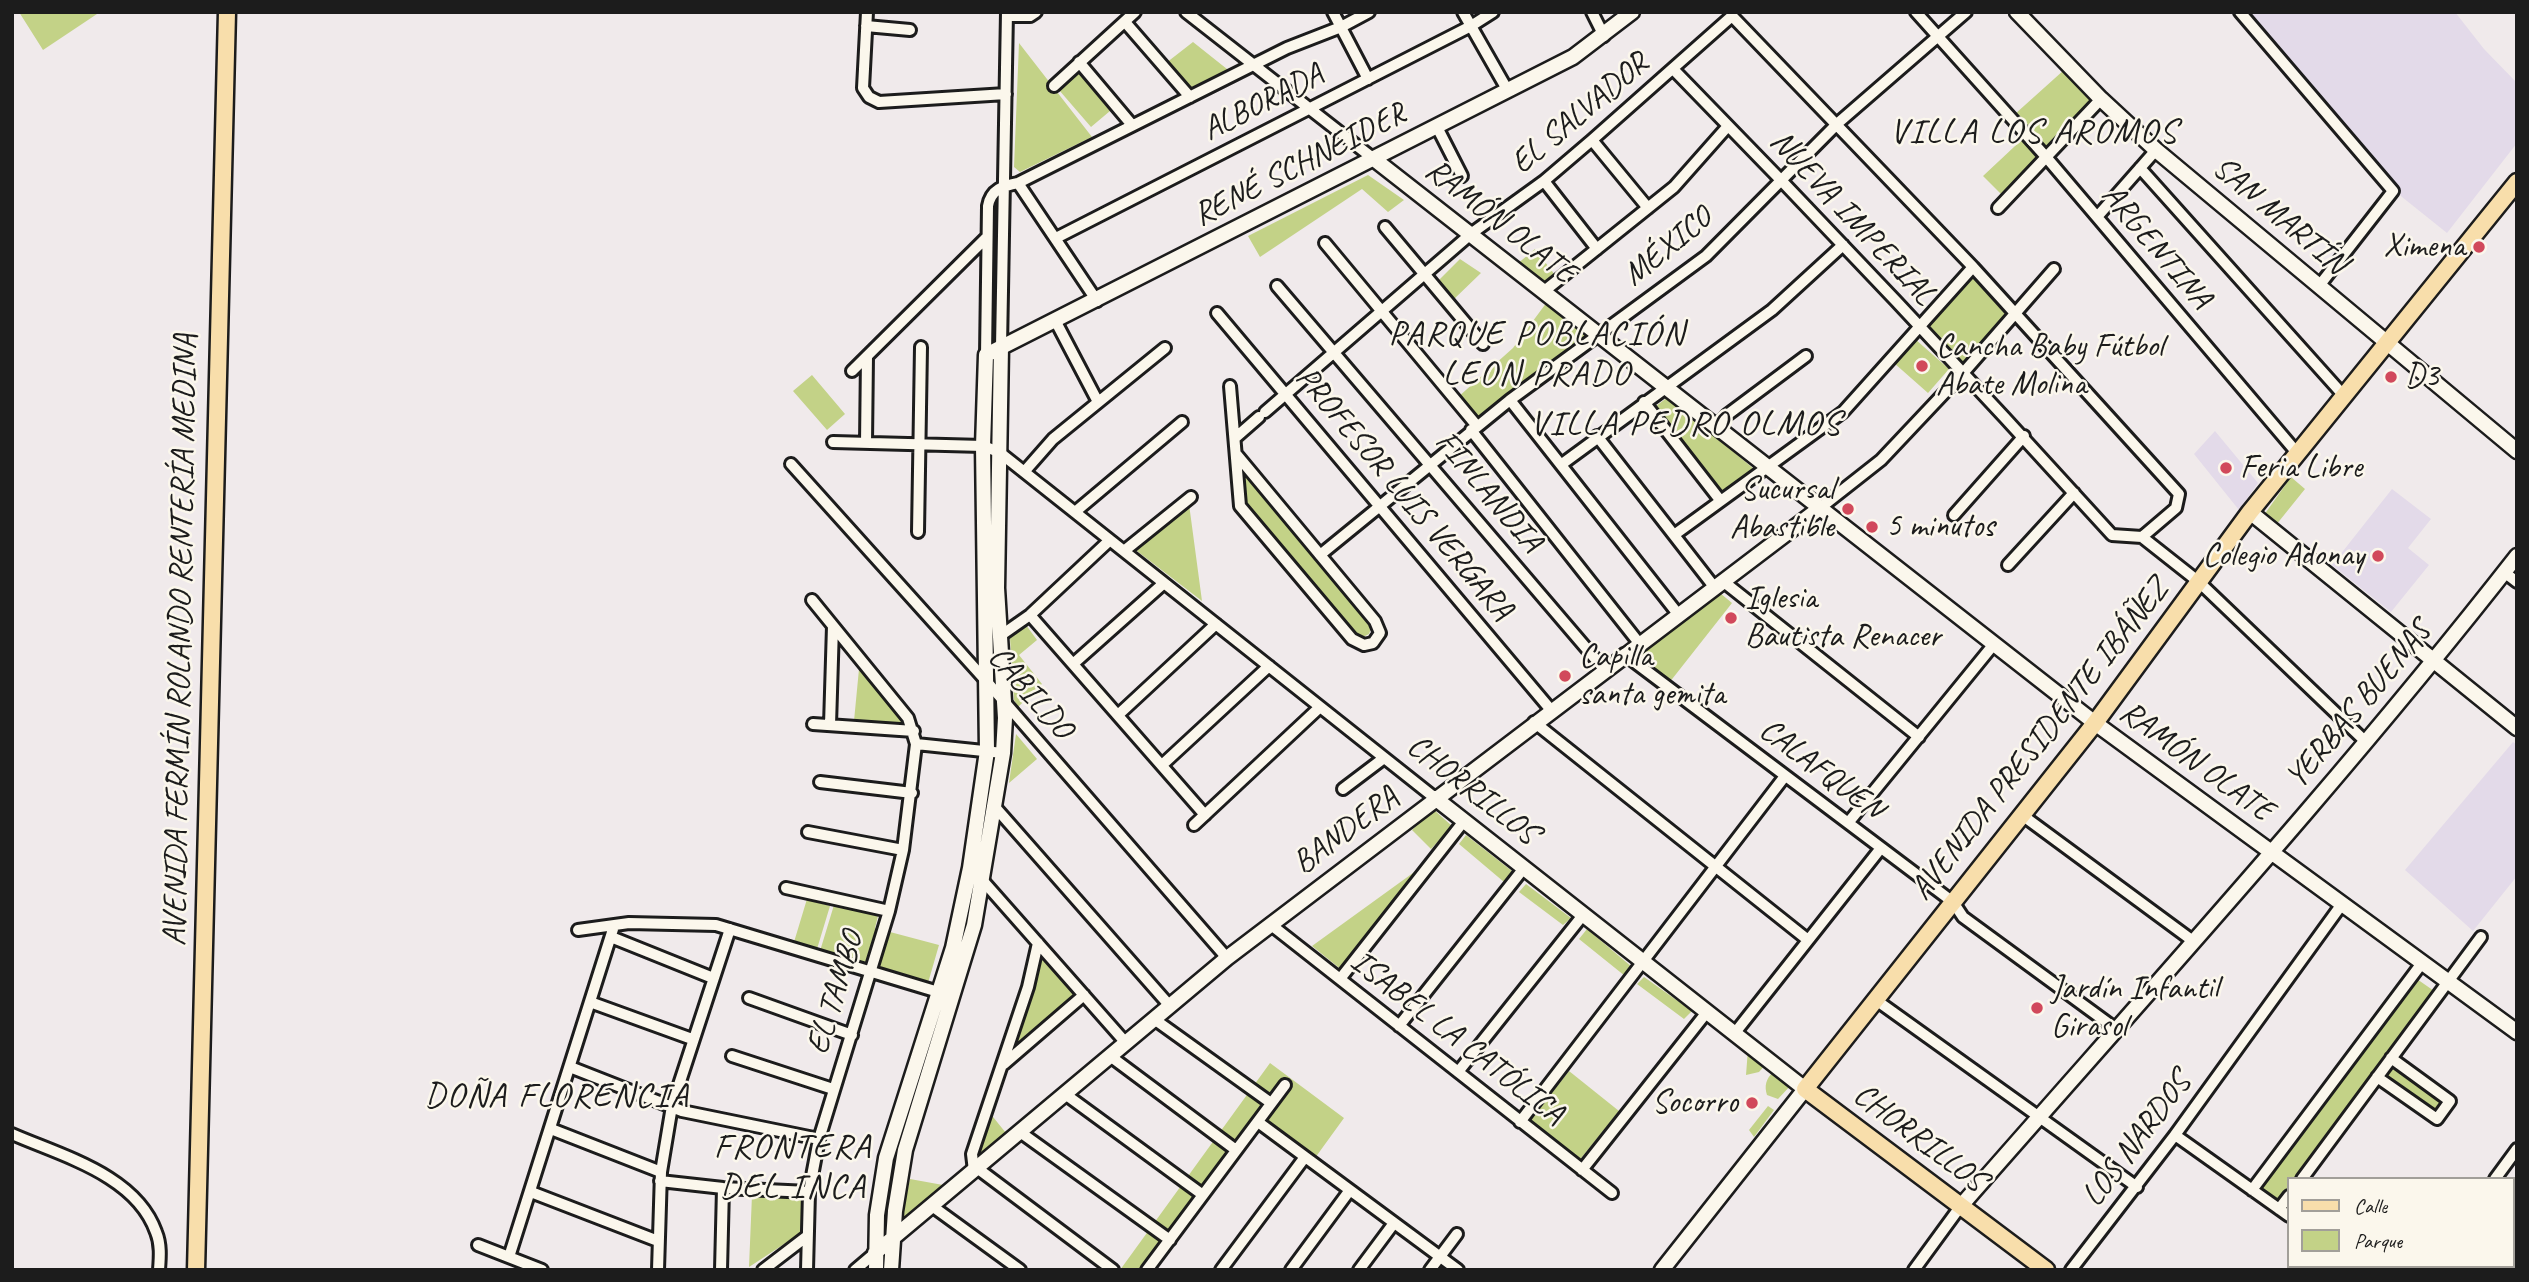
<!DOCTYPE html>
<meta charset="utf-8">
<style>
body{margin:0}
#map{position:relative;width:2529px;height:1282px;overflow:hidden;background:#f0eaeb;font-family:Caveat,sans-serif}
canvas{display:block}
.frame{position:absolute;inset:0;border:14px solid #1c1c1c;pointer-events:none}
.legend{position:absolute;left:2287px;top:1177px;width:228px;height:91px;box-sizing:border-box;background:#fbf7ec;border:2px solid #a29f99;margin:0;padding:9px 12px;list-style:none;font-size:21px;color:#1c1c1c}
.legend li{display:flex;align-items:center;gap:14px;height:35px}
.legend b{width:35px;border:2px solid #a29f99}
</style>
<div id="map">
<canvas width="2529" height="1282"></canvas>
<div class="frame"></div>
<ul class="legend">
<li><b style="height:9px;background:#f8deab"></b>Calle</li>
<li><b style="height:19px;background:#c3d287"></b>Parque</li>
</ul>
</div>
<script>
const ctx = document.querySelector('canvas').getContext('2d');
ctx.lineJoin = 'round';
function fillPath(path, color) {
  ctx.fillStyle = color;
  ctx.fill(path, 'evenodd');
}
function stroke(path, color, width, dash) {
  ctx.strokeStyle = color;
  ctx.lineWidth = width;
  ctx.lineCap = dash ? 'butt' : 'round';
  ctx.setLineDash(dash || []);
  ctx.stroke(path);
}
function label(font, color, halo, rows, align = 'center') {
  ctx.font = font + ' Caveat,sans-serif';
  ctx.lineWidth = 5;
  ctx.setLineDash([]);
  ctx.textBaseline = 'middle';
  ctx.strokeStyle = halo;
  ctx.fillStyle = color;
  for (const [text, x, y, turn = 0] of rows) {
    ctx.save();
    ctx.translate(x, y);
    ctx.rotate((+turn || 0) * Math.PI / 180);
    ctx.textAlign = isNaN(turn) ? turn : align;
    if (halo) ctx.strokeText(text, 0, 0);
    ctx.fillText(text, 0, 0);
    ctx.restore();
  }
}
fillPath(new Path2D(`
 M2244,12H2455L2484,49L2517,83V143L2447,233L2402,197Z
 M2215,431L2258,483L2239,510L2194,454Z
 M2392,489L2431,519L2408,548L2429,565L2391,612L2332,565Z
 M2513,742L2517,745V876L2473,931L2405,870Z`), '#e3dae9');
fillPath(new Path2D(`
 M19,12H100L43,50Z
 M1193,42L1232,73L1192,93L1166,63Z
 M1019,43L1092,137L1020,172L1014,167Z
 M2064,70L2096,101L2002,195L1983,176L2030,132L2015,114Z
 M1079,73L1110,111L1091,127L1059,90Z
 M1368,175L1404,200L1388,212L1362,189L1260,257L1248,236Z
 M1535,249L1555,275L1542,286L1516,265Z
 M1460,259L1481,273L1452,301L1436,283Z
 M1973,278L2008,317L1963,369L1925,330Z
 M1547,302L1591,331L1477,419L1457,398L1513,348Z
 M1915,339L1949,369L1928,393L1894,363Z
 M812,375L845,414L827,430L793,391Z
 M1668,397L1754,469L1719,497L1652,409Z
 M1242,470L1372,626L1369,634L1363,637L1355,635L1243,505Z
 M2291,477L2305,489L2276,525L2264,515Z
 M1189,504L1202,601L1133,548Z
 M1720,593L1732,603L1669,683L1634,659Z
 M1026,625L1037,640L1019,655L1042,684L1018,707L1014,700L1010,638Z
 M859,669L900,714L902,726L854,721Z
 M1016,734L1037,759L1009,783Z
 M1433,809L1452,826L1431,849L1412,830Z
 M1466,835L1512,871L1504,882L1459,844Z
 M1424,865L1343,971L1312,946Z
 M1526,884L1571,918L1563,925L1519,892Z
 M807,899L830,906L817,949L794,942Z
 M834,905L878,916L875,928L939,945L928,983L820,951Z
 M1587,929L1632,967L1625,976L1579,939Z
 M1042,955L1078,996L1012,1053Z
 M1644,977L1692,1011L1684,1019L1637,984Z
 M2414,977L2437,993L2386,1059L2445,1102L2435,1114L2377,1073L2299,1179H2289V1192L2279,1206L2255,1189Z
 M1748,1049L1766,1064L1759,1072L1746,1075Z
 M1270,1063L1344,1118L1315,1158L1258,1116L1143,1270H1120Z
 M1569,1071L1619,1111L1578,1162L1528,1123Z
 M1773,1072L1792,1084L1778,1099L1767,1095C1764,1086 1766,1079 1773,1072Z
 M1768,1106L1774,1110L1754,1137L1749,1130Z
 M989,1112L1006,1133L974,1159Z
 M910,1179L943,1185L901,1221Z
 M752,1195L802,1197L801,1233L749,1267Z`), '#c3d287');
const street = new Path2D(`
 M867,12L863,88L869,97L879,102L1006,94
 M1186,12L1374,159
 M1333,12L1368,79
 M1463,12L1508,91
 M1592,12L1604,36
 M1916,12L2047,158L2298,454
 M2240,12L2393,191L2319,286
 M1007,16H1030L1036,12
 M1125,22L1190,97
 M866,26L910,30
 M1079,62L1132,125
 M1674,70C1823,222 1969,377 2112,535L2142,537
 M1054,86L1135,12
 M1437,127L1462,176
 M1592,140L1648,208
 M2140,168L2345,397
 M1544,181L1597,249
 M1018,183L1287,48L1341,27L1369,12
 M1998,208L2101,99
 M2097,217L2156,150
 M1385,227L1483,344
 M1056,238L1471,26L1493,12
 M1325,243L1477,426
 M1277,286L1604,669
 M1543,292L1674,187L1728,126
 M1217,313L1551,710
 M1056,322L1098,402
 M1001,347L1007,12
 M986,355L988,206C991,189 1003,186 1018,183L1097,301
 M852,371L987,237
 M1230,386L1240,506L1352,639L1364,645L1373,643L1380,633L1375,621L1237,455
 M1510,400L1678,614
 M1644,402L1720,500
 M1265,412L1472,233L1544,181L1592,140L1732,16L1973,267L2179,494L2176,508L2142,537
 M1716,427L1727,415L1806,356
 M1471,430L1639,643
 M1597,436L1715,588
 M1235,438L1259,417
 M833,442L983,446L999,452L1435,798
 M866,443L867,356
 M791,464L988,683L1227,958
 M1562,464L1772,310L1843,245
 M1024,472L1053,439L1165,348
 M1820,508L1881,460L1964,372L2054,269
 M1075,512L1182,422
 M1954,515L2024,436
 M918,532L921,347
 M1674,535L1843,412L1973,267
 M2142,537L2199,582L2366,742
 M1124,551L1191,497
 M1320,555L1510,400L1706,256L1838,123L1966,12
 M2008,565L2074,493
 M2504,572L2517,582
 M1724,582L1919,737
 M1030,615L1205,815
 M1000,636L1030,615L1110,540
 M1624,654L1953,902L1963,917L2116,1029
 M1073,664L1164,583
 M1118,715L1216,624
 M1534,722L1808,940
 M813,724L914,731
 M830,725L833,626
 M916,744L1003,753
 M1162,765L1269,666
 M820,782L912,793
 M1343,789L1384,758
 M995,807L1170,1006
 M2022,815L2193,941
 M1848,823L1994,644
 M1194,825L1320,707
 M808,832L903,850
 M978,879L984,882L1126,1043
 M786,888L889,911
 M1270,924L1612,1193
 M578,930L629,923L716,925L945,994
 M611,937L713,978
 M1340,979L1464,821
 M749,998L852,1035
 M1876,1000L2137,1187
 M590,1002L692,1039
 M1154,1019L1271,1103
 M1399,1026L1524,868
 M1734,1034L1881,848
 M732,1056L833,1089
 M1110,1056L1236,1150
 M1004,1064L1084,995
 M570,1067L682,1111L819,1139
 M1458,1072L1583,915
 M2377,1077L2437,1119L2450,1101L2391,1058
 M1065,1094L1203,1195
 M1258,1122L1458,1270
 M1520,1122L1785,776
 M551,1129L661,1172
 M1020,1132L1170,1240
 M12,1134C62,1156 136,1175 156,1232C161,1244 160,1257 159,1270
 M2175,1135L2289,1216
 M977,1168L1113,1270
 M1582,1170L1707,1012
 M974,1171L972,1154L976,1142L1028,987L1038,943
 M2302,1179L2481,937
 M2495,1179L2517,1149
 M660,1181L723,1188L809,1192
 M2252,1190L2422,963
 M531,1192L658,1241
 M932,1206L1020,1270
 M2279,1209L2289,1196
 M478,1245L542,1270
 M509,1257L614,926
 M658,1270L661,1172L672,1106L730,929
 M721,1270L723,1188
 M763,1270L806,1237
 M807,1270L809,1192L819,1139L889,911L903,850L916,744L908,718L812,600
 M855,1270L875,1253
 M1147,1270L1285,1085
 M1221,1270L1305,1157
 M1291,1270L1350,1190
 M1359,1270L1394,1223
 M1430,1270L1457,1234
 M1914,1270L1960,1207
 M2071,1270L2175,1135L2342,904`);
const secondary = new Path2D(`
 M2017,12L2101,99L2156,150L2517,451
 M1374,159L2095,723L2517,1032
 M2250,512L2517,728
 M1435,798L1805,1089L1662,1270
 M1960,1207C2148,992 2341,781 2517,556
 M875,1253L1227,958L1820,508
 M876,1270L877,1215L886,1158L953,948L970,868L987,751L983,446L986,355L1573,57L1632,12
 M891,1270L895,1211L905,1150L974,925L1003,753L1005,718L997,588L1001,347`);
const primary = new Path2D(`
 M196,1270L227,12
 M2046,1270L1805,1089L2095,723L2250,512L2517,182`);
stroke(street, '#1c1c1c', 16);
stroke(secondary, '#1c1c1c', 19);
stroke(primary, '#1c1c1c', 21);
stroke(street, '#fbf7ec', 10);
stroke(secondary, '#fbf7ec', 14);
stroke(primary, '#f8deab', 16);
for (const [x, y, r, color] of [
 [2479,247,7,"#d1495b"],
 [1922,366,7,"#d1495b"],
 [2391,377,7,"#d1495b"],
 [2226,468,7,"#d1495b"],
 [1848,509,7,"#d1495b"],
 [1872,527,7,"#d1495b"],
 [2378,556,7,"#d1495b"],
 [1731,618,7,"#d1495b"],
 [1565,676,7,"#d1495b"],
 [2037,1008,7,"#d1495b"],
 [1752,1103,7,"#d1495b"]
]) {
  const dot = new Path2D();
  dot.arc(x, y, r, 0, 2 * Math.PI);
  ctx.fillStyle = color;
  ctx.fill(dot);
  stroke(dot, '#fbf7ec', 2.5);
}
label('33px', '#1c1c1c', '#fbf7ec', [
 ["ALBORADA",1263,103,-27],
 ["EL SALVADOR",1580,114,-40],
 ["RENÉ SCHNEIDER",1300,165,-27],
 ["SAN MARTÍN",2279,216,40],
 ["NUEVA IMPERIAL",1852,218,47],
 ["RAMÓN OLATE",1500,222,38],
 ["MÉXICO",1668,247,-39],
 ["ARGENTINA",2156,247,50],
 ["FINLANDIA",1488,492,50],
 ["PROFESOR LUIS VERGARA",1404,494,50],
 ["AVENIDA FERMÍN ROLANDO RENTERÍA MEDINA",181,640,-89],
 ["CABILDO",1030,693,49],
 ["YERBAS BUENAS",2359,705,-50],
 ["AVENIDA PRESIDENTE IBÁÑEZ",2040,740,-52],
 ["RAMÓN OLATE",2196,762,36],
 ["CALAFQUEN",1821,770,37],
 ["CHORRILLOS",1472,790,38],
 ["BANDERA",1346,831,-37],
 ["EL TAMBO",836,993,-73],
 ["ISABEL LA CATÓLICA",1457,1038,38],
 ["CHORRILLOS",1919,1138,37],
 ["LOS NARDOS",2137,1140,-53]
]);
label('33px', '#1c1c1c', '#fbf7ec', [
 ["Ximena",2465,247,"right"],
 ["Cancha Baby Fútbol",1936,347],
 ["Abate Molina",1936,385],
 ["D3",2405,377],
 ["Feria Libre",2240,468],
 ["Sucursal",1834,490,"right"],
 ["Abastible",1834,528,"right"],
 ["5 minutos",1886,527],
 ["Colegio Adonay",2364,556,"right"],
 ["Iglesia",1745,599],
 ["Bautista Renacer",1745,637],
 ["Capilla",1579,657],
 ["santa gemita",1579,695],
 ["Jardín Infantil",2051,989],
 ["Girasol",2051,1027],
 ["Socorro",1738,1103,"right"]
], 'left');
ctx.letterSpacing = '2px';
label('35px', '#1c1c1c', '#fbf7ec', [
 ["VILLA LOS AROMOS",2034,133],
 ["PARQUE POBLACIÓN",1537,335],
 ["LEON PRADO",1537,375],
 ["VILLA PEDRO OLMOS",1686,425],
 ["DOÑA FLORENCIA",557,1097],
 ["FRONTERA",793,1148],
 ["DEL INCA",793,1188]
]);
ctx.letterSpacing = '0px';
</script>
